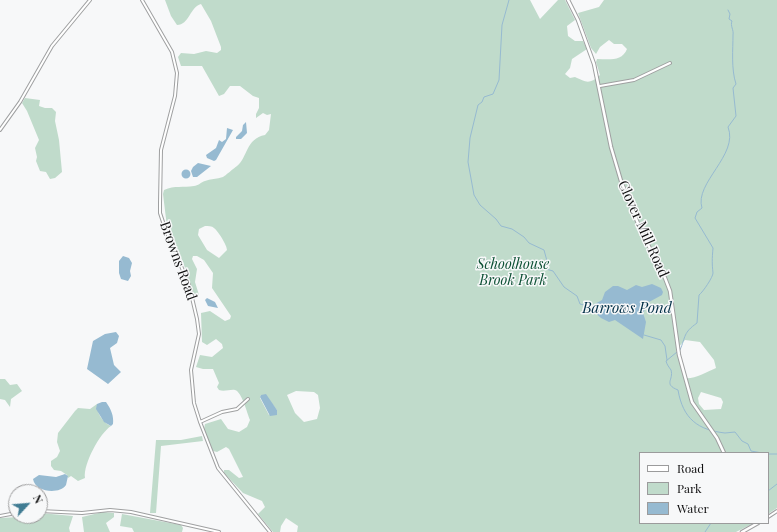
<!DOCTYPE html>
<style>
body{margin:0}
#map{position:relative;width:777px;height:532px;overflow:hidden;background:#f7f8f9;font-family:"Playfair Display",serif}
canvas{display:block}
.legend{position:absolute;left:639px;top:452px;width:130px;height:72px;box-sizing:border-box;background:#f7f8f9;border:1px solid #9b9b9c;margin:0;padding:5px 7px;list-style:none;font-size:12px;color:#101011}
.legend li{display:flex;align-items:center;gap:8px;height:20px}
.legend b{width:20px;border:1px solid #9b9b9c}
.north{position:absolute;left:8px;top:484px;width:40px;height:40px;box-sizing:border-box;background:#f7f8f9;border:1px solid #9b9b9c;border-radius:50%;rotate:64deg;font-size:11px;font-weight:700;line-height:16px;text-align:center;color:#101011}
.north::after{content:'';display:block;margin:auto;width:14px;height:18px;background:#407c93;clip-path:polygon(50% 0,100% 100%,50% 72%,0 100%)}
</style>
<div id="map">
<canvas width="777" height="532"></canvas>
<ul class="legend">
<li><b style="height:5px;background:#fff"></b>Road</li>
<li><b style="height:11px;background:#c0dbcb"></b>Park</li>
<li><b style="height:11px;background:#96bad1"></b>Water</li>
</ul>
<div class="north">N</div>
</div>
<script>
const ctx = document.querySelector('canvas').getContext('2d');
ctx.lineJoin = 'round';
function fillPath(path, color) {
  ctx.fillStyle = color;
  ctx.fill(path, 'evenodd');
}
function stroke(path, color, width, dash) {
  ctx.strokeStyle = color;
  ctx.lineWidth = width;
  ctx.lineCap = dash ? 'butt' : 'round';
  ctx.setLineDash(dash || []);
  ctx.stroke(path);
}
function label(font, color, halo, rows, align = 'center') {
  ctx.font = font + ' "Playfair Display",serif';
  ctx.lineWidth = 3;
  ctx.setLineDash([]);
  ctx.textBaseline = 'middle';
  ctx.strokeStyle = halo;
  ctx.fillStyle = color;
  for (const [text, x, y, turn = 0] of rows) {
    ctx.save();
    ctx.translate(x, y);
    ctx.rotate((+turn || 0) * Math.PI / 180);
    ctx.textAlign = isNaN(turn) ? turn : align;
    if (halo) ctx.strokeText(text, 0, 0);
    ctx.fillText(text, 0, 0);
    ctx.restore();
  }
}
fillPath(new Path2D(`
 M165,0H530L540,19L558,0H565L575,20L567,26L568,36L575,41H583L587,49L572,59L570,68L565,74L570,78L575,77C586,82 589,85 600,75L596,62L597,59C608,59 622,62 627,49L622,44H614L609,40L600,47L596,54L591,48L578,13L599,7L604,0H777V508L768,514V453H640V523H754L736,532H297L298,526L286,518L281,526L280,532H273L258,514L265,507L262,501L243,493L224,473V470H229L239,478L243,477L229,449L226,447L217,452L213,451L204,429L205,424L221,419L228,429L239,432L247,427L250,420C247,413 242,392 235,390C231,389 224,392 219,390L217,387L219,383L213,369H203L196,367L200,355L212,357L223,348L222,344L216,339L207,345L202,342L201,313L210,311L225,321L230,319L231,316L212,288L213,273L204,260L197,256H193L192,259L197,269L195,282L199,295L195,298L183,262L167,227L163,194L164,190C175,185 183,188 194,186C198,186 201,182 205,181C210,179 217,179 223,177C225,176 234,168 237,166C247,159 246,138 265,135L269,130L271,114L267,115L263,113L256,118V114L259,108V98L253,96L240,86H230L224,94L219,96L202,66H181L178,57L181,53L194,54L206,51L217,53L221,50V47L211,21L201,4C190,7 189,25 177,25L171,16ZM205,226C208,226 212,226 214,228C218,231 227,245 227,250L219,258L207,250L198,235L199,229ZM685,340L700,342L714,360L716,368C707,372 693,380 684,378L676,350ZM296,391L314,392L318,395L320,408L317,419L304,422L295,413L287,395ZM701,392L721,398L723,402L721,409L704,410L699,404L698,398ZM261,395H265L277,410L269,415L260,398Z
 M25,98L40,100L39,106L45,108H52L56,112L55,121L59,140L62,172L55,178L50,179L46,172L40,171L36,161L37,157L35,148L39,140L27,111L22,103Z
 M0,379H5L10,385L17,384L22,391L11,399L10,407L5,400L0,399Z
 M97,404C96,412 103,423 111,426C100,433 83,464 85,478L78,481L71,476L68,478L67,475L61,471L54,470L51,466V461L57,457L60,451L57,442L58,433L75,411L78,408L90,409Z
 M202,436L203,441L161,446L156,513H150L156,440H181Z
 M103,512L114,513V517L106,523L110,532H84L82,517Z
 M40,513L73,516L69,528L70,532H0V518L40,516Z
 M122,514L181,525L183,528L182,532H134L132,528L120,526Z`), '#c0dbcb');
fillPath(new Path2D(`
 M246,122L247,133L241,139H236V137L242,131L243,125Z
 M227,128L233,130L216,160L214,161L207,158L206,155L216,148L219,140L222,142L226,139Z
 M198,163L211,166L197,177H193L191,171L193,167Z
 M181.5 174a4.5 4.5 0 1 1 9 0a4.5 4.5 0 1 1-9 0Z
 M123,256L129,258L132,263L130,271L131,276L128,281L121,279L119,273V261Z
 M652,284L661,288L663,292L662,295L649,302L643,313L646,322L643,339L615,320L609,322L601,318L591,309L593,305L602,300L605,292L613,286H618L627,290L636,285L642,287Z
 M207,298L215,302L218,308L208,306L205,300Z
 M116,332L119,336L117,343L110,348L114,365L121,372L108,384L87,369L93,341L105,334Z
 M266,394L277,410V415L270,416L260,397L261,395Z
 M102,402H106C111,409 114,416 113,424L111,426L104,422L96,409L97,404Z
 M65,474L68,476L66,485C59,495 35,492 33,479L39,475L56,477Z`), '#96bad1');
stroke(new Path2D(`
 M509,0L502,25L499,80L493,94L484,97L482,102L478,105L470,138L468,162L474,195L480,205L496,219L501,226L512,229L524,237L529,243L544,250L547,261L546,269L553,271L564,287L577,296L580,304L592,307
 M644,335L661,340L665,346L667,360
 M680,350C686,336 683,333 697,323L699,295C703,292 713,277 713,273C712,264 712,259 713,248L695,218L697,212L702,208C694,183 739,155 728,127L736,116L733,88L736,84C731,69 733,49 733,35C734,30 730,26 732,21L729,19L730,14L728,10
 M677,352L666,361C667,365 669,367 671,370C674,380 663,384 678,390C683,419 698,430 725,433C728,433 732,432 735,432L742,441L748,444L751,451L762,453
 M768,454H777
 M768,491L777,484
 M705,532L711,523`), '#96bad1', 1);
const minor = new Path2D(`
 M142,0L172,52L177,73L175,96L161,150L160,203V213L165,228L189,285L197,319L199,334L191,370L194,403L200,422L218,468L270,532
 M600,86L634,80L670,63
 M0,130L20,102L52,46L90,0
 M200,422L222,412L237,409L248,399
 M40,511L82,513L110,510L131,512L219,532
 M0,516L16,513
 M768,517L777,511`);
const tertiary = new Path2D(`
 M568,0L578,20L594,64L611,147L621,181L641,231L665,278L670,291L679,355L692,402L717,438L724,453
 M742,532L758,523`);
stroke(minor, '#9fa0a1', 4);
stroke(tertiary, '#9fa0a1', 4.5);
stroke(minor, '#fff', 2);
stroke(tertiary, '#fff', 2.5);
label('14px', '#101011', '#f7f8f9', [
 ["Clover Mill Road",643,229,66],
 ["Browns Road",178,261,70]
]);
label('italic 14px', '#0c5034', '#f7f8f9', [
 ["Schoolhouse",513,265],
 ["Brook Park",513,281]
]);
label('italic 15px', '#002f47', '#f7f8f9', [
 ["Barrows Pond",627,308]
]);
</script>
